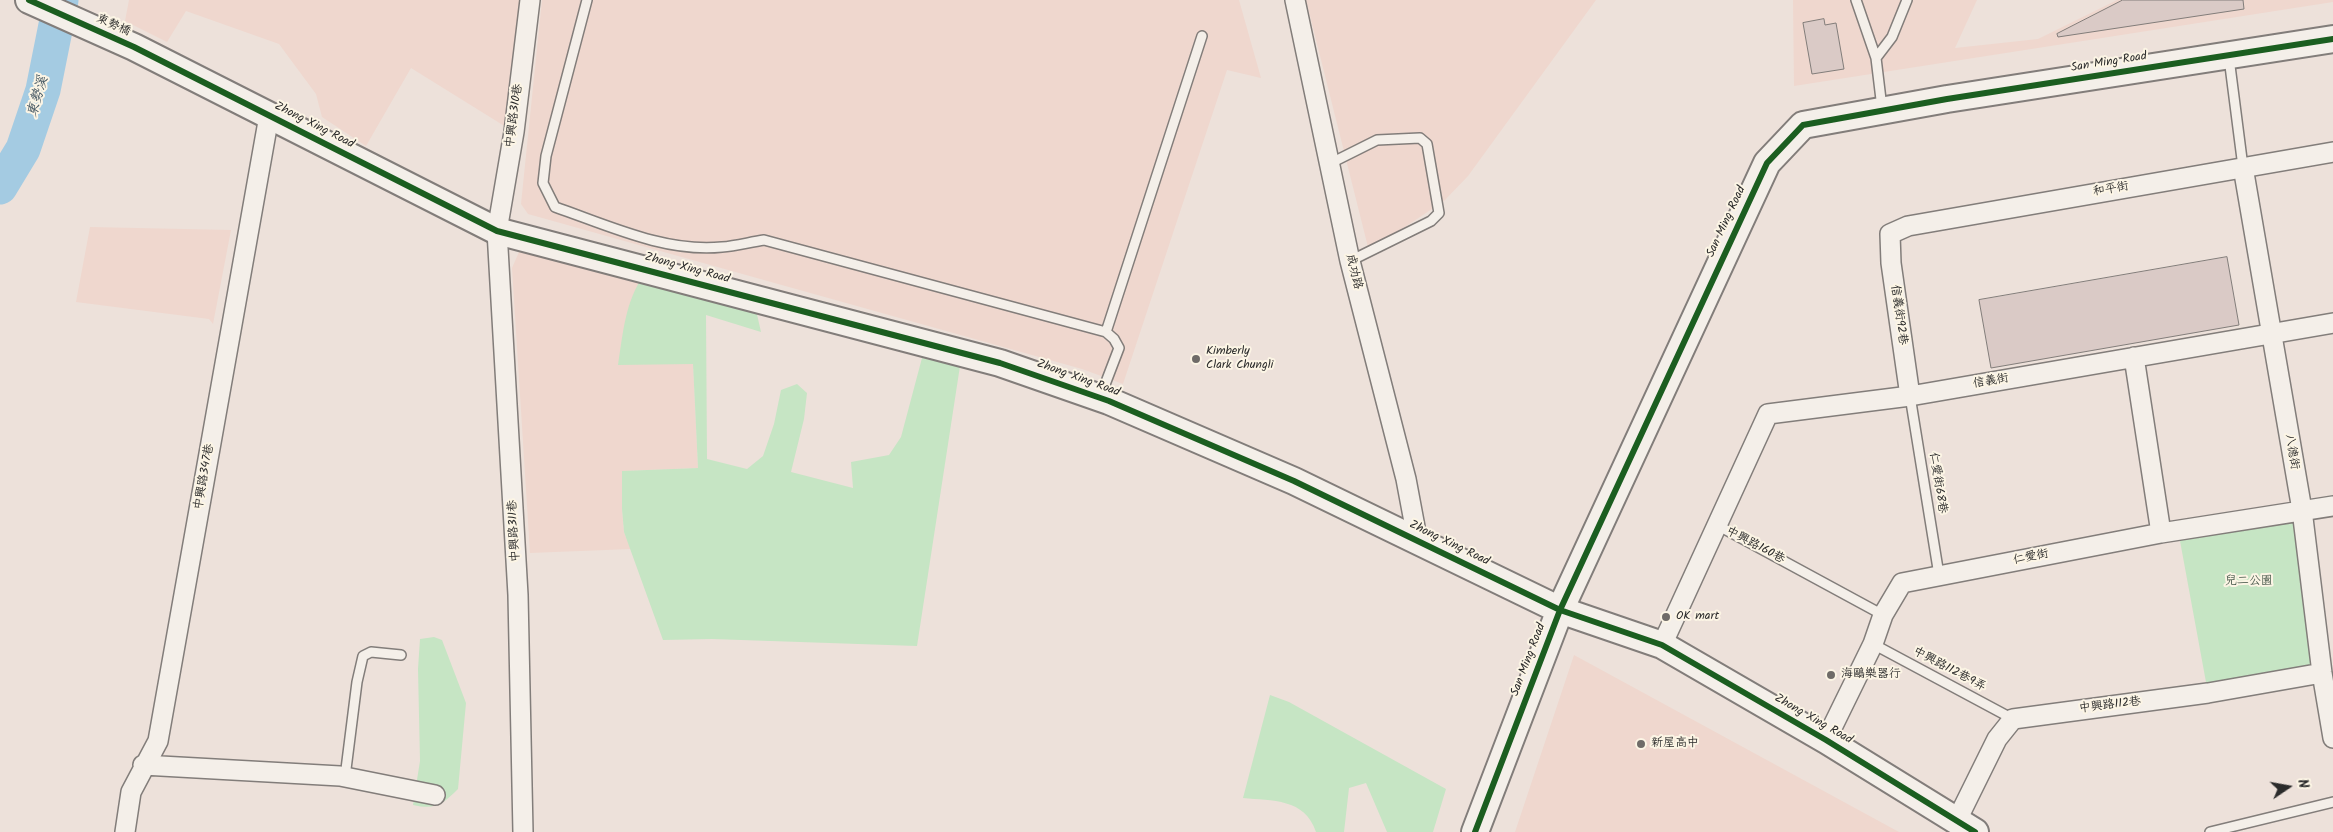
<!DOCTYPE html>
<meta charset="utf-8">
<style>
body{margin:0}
#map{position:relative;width:2333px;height:832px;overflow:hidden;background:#ede1da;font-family:Kalam,sans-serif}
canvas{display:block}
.north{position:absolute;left:2263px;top:762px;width:50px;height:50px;-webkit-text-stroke:4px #fcf5e5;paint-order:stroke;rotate:78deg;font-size:14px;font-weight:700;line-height:20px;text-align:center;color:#2b2b2b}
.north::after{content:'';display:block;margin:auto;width:18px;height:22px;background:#2b2b2b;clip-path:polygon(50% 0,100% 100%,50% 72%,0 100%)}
</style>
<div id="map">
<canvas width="2333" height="832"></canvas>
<div class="north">N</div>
</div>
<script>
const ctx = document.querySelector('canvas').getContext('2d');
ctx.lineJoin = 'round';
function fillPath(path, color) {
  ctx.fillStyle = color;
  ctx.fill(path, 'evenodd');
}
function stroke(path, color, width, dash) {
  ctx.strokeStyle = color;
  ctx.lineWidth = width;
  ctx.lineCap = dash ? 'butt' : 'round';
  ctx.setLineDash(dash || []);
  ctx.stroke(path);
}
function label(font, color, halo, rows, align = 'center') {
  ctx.font = font + ' Kalam,"LXGW WenKai TC",sans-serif';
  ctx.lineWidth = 4;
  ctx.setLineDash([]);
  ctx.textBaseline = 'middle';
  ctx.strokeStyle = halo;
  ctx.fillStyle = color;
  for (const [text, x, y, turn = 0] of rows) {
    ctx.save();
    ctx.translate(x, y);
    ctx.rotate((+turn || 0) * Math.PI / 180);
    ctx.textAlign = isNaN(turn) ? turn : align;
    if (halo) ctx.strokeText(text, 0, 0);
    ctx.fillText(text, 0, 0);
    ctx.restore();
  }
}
fillPath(new Path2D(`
 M129,0H524L514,132L411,68L366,146L322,117L316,94L279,44L186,11L167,42L125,21Z
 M542,0H1239L1261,78L1227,70L1123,384L1082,369L528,214L521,204Z
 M1306,0H1596L1468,176L1444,201L1369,251Z
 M1793,0H1977L1955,48L2038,39L2117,0H2333V2L1794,86Z
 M90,227L231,230L213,324L209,319L76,302Z
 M519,252L644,275L693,363L698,468L623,471L622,509L624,532L631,549L530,553L512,268Z
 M1574,655L1899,832H1515Z`), '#efd7ce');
fillPath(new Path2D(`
 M644,275L756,310L761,332L706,315L707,459L747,469L763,456L774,424L781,390L797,384L807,393L804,419L791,472L853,488L851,462L889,455L901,437L922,358L960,366L917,646L712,639L663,640L624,532L622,509V471L698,468L693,364L618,365C623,334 625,301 644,275Z
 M2302,510L2322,673L2208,693L2178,530Z
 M434,637L442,640L466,703L458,789C442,805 435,810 413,805L420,761L418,669L420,639Z
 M1270,695L1289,702L1446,789L1433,832H1387L1366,783L1349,788L1344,832H1316C1305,798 1272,801 1243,798Z`), '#c6e5c4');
stroke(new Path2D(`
 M0,187L23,149L43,90L61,0`), '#a4cbe2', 35);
const building = new Path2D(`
 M2123,0H2243L2244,9L2058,37L2057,34Z
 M1824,19L1825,25L1836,23L1844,69L1812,74L1803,23Z
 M2227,257L2239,325L1991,368L1979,300Z`);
fillPath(building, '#dacac6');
stroke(building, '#827d7a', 1);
const lane = new Path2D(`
 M587,0L546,156L543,183L555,207C607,225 666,253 722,247C736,246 750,242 764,240L1106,332L1114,339L1119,348L1101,395
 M1856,0L1876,58L1882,108
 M1876,58L1892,37L1907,0
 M2229,58L2243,167
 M1329,164L1377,140L1420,138L1427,144L1439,213L1431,221L1350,261
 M1106,332L1202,36
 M1910,396L1939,575
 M1717,525L1883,615
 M1873,644L2013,719
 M345,777L357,682L363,656L371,652L401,655
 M2210,832L2333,802`);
const street = new Path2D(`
 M1295,0L1350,261L1406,479L1418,543
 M2243,167L2302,510L2322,673L2333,738
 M2134,357L2161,533
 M1910,396L1891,263L1890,234L1908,226L2333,152
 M1662,645L1768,414L1910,396L2333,323
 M1826,740L1873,644L1883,615L1902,583L2161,533L2333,506
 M143,765L340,776L435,795
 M1957,820L1997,739L2013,719L2208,693L2322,673
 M125,832L131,792L158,741L269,116
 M523,832L518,595L497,231L514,132L530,0`);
const secondary = new Path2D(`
 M29,0L134,47L497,231L1000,363L1109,401L1294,481L1560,610L1662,645L1826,740L1975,832
 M1475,832L1560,610L1767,163L1803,125L1947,99L2333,39`);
stroke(lane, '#827d7a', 12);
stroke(street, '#827d7a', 22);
stroke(secondary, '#827d7a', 30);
stroke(lane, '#f4efe9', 9);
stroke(street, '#f4efe9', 19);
stroke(secondary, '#f4efe9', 26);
stroke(new Path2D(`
 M29,0L134,47L497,231L1000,363L1109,401L1294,481L1560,610L1662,645L1826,740L1975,832
 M1475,832L1560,610L1767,163L1803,125L1947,99L2333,39`), '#1b5e20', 6);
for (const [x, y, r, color] of [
 [1196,359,5,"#6f6b68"],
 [1666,617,5,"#6f6b68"],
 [1831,675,5,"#6f6b68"],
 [1641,744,5,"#6f6b68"]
]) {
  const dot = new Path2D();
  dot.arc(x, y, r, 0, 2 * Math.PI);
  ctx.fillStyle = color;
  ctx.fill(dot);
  stroke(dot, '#fcf5e5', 2);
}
label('12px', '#2b2b2b', '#fcf5e5', [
 ["東勢橋",113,26,24],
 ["San Ming Road",2109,63,-9],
 ["中興路310巷",515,116,-82],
 ["Zhong Xing Road",314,126,27],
 ["和平街",2111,190,-10],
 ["San Ming Road",1727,222,-65],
 ["Zhong Xing Road",687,269,15],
 ["成功路",1353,272,76],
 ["信義街92巷",1898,315,82],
 ["Zhong Xing Road",1078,379,20],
 ["信義街",1991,382,-10],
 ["八德街",2291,452,80],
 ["中興路347巷",205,477,-80],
 ["仁愛街68巷",1937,483,81],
 ["中興路311巷",515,531,-93],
 ["Zhong Xing Road",1449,544,26],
 ["中興路160巷",1755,546,28],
 ["仁愛街",2031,558,-11],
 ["San Ming Road",1529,660,-69],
 ["中興路112巷9弄",1949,670,28],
 ["中興路112巷",2110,706,-7],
 ["Zhong Xing Road",1813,720,30]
]);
label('12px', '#2b2b2b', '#fcf5e5', [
 ["Kimberly",1206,352],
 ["Clark Chungli",1206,366],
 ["OK mart",1676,617],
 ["海鷗樂器行",1841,675],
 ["新屋高中",1651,744]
], 'left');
label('12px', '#4a5a4d', '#fcf5e5', [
 ["兒二公園",2249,582]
]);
label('italic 14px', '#465863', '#fcf5e5', [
 ["東勢溪",39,97,-74]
]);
</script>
